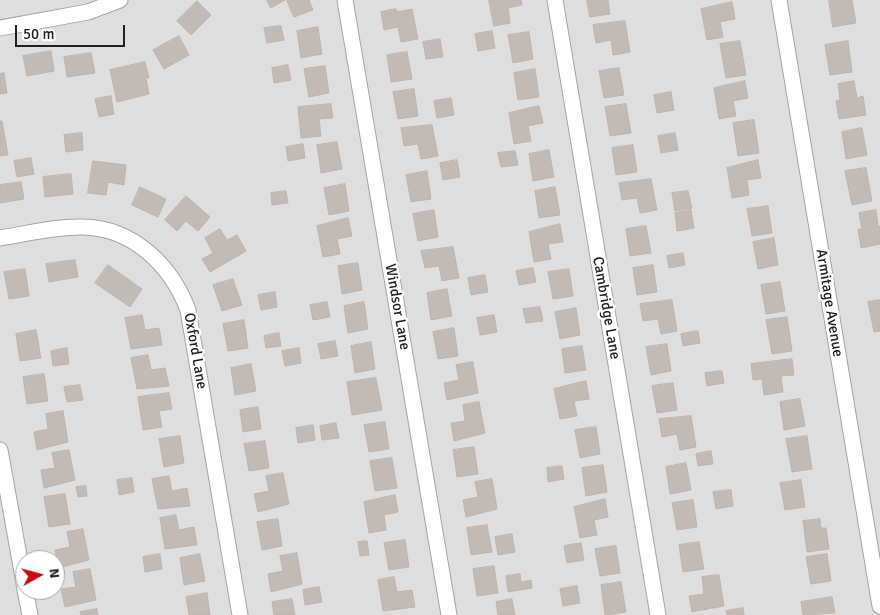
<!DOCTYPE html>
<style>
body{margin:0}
#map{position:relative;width:880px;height:615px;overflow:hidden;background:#f1eee8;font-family:Signika,sans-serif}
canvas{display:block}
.north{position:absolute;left:15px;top:550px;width:50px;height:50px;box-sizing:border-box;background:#fff;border:1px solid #a6a6a6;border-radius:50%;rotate:83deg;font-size:14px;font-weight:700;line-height:20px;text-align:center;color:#212121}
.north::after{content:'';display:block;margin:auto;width:18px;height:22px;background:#cc060d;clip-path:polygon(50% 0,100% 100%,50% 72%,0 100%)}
.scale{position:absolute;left:15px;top:25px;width:110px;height:22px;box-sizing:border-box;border:2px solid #212121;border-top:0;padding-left:6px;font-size:15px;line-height:18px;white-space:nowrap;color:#212121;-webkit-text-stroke:4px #fff;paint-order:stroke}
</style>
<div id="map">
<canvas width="880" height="615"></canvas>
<div class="north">N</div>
<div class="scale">50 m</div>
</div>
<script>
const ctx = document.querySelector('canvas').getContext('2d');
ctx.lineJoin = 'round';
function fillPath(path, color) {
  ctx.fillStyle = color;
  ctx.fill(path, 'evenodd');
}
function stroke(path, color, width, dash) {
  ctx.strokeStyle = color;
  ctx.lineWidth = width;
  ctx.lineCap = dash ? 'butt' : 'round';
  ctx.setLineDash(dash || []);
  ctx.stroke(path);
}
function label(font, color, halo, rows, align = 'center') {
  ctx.font = font + ' Signika,sans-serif';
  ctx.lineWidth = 5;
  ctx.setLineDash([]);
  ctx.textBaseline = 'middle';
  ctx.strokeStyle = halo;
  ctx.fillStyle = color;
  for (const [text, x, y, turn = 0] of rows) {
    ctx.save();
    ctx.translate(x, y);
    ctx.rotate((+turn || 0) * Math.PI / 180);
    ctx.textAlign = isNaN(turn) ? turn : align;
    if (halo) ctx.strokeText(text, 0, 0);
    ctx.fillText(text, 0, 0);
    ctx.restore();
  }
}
fillPath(new Path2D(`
 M0,0H880V615H0ZM25,560H55V590H25Z`), '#dfdede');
const building = new Path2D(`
 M267,0H285L271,8Z
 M287,0H309L313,10L294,17Z
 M489,0H521L522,5L508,8L510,23L494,26Z
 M587,0H608L610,14L590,17Z
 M829,0H852L856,23L833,27Z
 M197,1L211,15L191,35L177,21Z
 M732,2L735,19L720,22L723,37L707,40L701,9Z
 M396,9L397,12L412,9L418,39L401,42L398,27L384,30L381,12Z
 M625,21L630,52L613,55L611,40L596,43L593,25Z
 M281,26L284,40L267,43L264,28Z
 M318,27L322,54L301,58L297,31Z
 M492,31L495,48L478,51L475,34Z
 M529,32L533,59L513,63L508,35Z
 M179,36L189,55L164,69L153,50Z
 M440,39L443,57L426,59L423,42Z
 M740,41L746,75L726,78L720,44Z
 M848,41L852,72L830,75L825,45Z
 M51,51L54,71L27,76L23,56Z
 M407,52L412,79L391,82L387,55Z
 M91,53L95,73L67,77L64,57Z
 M145,62L149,78H146L149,94L117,102L110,70Z
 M288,65L291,80L274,83L272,68Z
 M325,66L329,93L309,97L304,69Z
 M619,68L624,95L604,98L599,71Z
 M535,69L539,97L518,100L514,73Z
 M4,73L7,93L0,94V74Z
 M745,81L748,98L733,101L736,116L719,119L714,88Z
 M854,81L857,98L863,96L866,115L839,119L836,101L840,100L838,84Z
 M414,89L418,116L398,119L393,92Z
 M671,92L674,110L657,113L654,95Z
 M111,96L114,114L99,117L95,99Z
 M451,98L454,115L437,118L434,101Z
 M331,104L333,118L319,119L321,136L301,138L298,107Z
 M626,104L631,133L610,136L605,107Z
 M539,106L543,123L528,126L531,141L514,144L509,113Z
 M754,120L759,153L738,156L733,123Z
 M0,121H2L8,155L0,156Z
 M432,125L438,156L421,159L418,144L404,146L401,128Z
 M862,128L867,155L846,159L842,132Z
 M82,133L83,150L66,152L64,135Z
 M675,133L678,150L661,153L658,136Z
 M337,142L342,169L321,173L317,145Z
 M303,144L305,158L288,161L286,147Z
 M633,145L637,172L616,175L612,148Z
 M549,150L554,177L533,181L529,154Z
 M515,151L518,165L501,167L498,153Z
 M31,158L34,174L17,177L14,161Z
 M457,160L460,177L443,180L440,163Z
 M758,160L761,178L747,180L749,195L732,198L727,168Z
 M93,161L126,165L124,185L108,182L106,195L88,193Z
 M866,168L872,201L852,205L845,171Z
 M427,171L431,199L411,202L406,175Z
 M71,174L73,194L45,197L43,177Z
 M651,179L657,210L640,213L637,198L622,200L619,183Z
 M21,182L24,199L0,203V185Z
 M345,184L349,211L329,215L324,188Z
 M140,187L166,199L158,217L132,205Z
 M555,187L560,215L539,218L535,191Z
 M286,191L288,203L272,205L271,193Z
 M688,191L692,208L675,211L672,193Z
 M186,196L210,217L198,231L186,221L177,231L165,220Z
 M768,206L772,233L752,236L747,209Z
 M434,210L438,237L418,241L413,214Z
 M691,210L694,228L677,231L675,213Z
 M876,210L878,226H880V244L861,248L858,229H862L859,213Z
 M348,218L352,236L337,239L340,254L323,257L317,226Z
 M560,224L563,242L548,244L551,259L534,262L529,232Z
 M646,226L651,253L630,256L626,229Z
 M220,229L227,240L237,235L246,251L210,272L202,259L213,253L205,238Z
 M774,238L778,265L758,269L753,242Z
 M453,247L459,278L442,281L439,266L425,268L421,251Z
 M683,253L685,265L669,268L667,256Z
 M75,260L78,277L49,282L46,264Z
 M358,263L362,290L342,294L338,266Z
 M108,265L142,289L130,307L95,283Z
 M653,265L657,292L637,295L633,268Z
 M533,268L536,282L519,285L516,271Z
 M25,269L29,296L9,299L4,272Z
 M569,269L573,296L553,299L548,272Z
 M485,275L488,292L471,295L468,278Z
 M233,279L242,305L222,311L213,285Z
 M780,282L785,311L766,314L761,285Z
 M447,289L452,316L431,320L427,293Z
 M275,292L277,307L261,310L258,295Z
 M672,300L677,331L661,334L658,319L643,321L640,304Z
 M880,300V331L874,332L868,302Z
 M327,302L330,317L313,320L310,305Z
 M364,302L368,329L348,333L344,306Z
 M540,307L543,321L526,323L523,309Z
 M576,308L580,335L560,339L555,312Z
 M142,315L145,330L159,328L162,345L131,349L125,318Z
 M494,315L497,332L480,335L477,318Z
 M787,317L792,351L772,354L766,320Z
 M244,320L248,348L228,351L223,324Z
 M454,328L458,356L438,359L433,332Z
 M36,330L41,358L20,361L16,334Z
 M698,331L700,343L683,346L681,334Z
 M279,333L281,346L266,348L264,336Z
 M335,341L338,356L321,359L318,344Z
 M371,342L375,369L355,373L351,346Z
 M667,344L671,371L651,375L646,347Z
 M582,346L586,370L565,373L562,349Z
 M67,348L69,364L53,366L51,351Z
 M299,348L301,363L285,366L282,351Z
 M148,355L151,370L165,368L169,386L137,389L131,358Z
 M792,359L794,375L781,376L783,392L764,395L762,379L753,380L751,364Z
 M473,362L478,393L447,400L444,383L459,380L456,365Z
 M251,364L256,391L235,395L231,368Z
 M722,371L724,383L707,386L705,373Z
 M44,374L48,401L27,404L23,377Z
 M376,378L382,410L352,415L347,382Z
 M586,381L589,399L574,401L577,416L560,419L554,389Z
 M673,383L677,410L657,413L652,386Z
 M80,385L83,400L67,402L64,387Z
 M169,393L172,409L159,411L162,427L143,430L138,397Z
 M800,399L805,426L784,430L780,402Z
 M479,402L485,433L454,441L451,423L465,421L463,405Z
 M258,407L261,429L243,432L240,410Z
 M63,411L68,442L37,450L34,432L48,429L46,414Z
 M691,416L696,447L680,450L677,434L662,437L659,419Z
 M385,422L389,449L369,452L364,425Z
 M336,423L339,438L322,440L320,426Z
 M313,425L315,440L298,443L296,428Z
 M596,427L600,454L580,458L575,430Z
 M180,436L184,463L164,467L159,439Z
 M807,436L812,469L792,472L786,439Z
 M265,441L269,468L249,471L244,444Z
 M474,447L478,474L457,477L453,450Z
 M69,450L75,480L44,488L41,470L55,468L52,453Z
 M711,451L713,464L698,466L696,454Z
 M392,458L397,488L375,491L370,461Z
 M686,463L691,490L670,494L666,467Z
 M603,465L607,492L586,496L582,468Z
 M562,466L564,479L548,482L547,468Z
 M283,473L289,504L258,512L254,494L269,491L266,476Z
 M169,476L172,491L187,488L190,506L158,509L152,479Z
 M132,478L134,492L119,495L117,480Z
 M492,479L497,509L466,517L463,500L478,497L475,482Z
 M801,480L805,507L785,510L780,483Z
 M86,486L87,496L78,497L76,487Z
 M731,490L733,506L716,509L713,492Z
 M65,494L70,524L49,527L44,497Z
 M395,495L398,512L384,515L386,530L369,533L364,502Z
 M605,499L608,517L594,520L597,535L580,538L574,507Z
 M693,500L697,527L677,530L672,503Z
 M176,515L179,530L194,527L197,545L165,549L160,518Z
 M278,519L282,546L262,550L257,522Z
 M820,519L821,528H826L829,549L807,552L803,521Z
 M487,525L492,552L471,555L467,528Z
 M83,529L89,560L58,568L55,550L70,547L67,532Z
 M512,534L515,552L498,555L495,537Z
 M405,540L409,567L389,570L384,543Z
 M367,541L369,555L360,556L358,542Z
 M699,542L704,569L683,572L679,545Z
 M581,543L584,560L567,563L564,546Z
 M616,546L620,573L600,576L595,549Z
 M297,553L302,584L271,592L268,574L283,571L280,556Z
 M160,554L162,569L145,572L143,557Z
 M200,554L205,581L184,585L180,558Z
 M827,554L831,581L811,584L806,557Z
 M494,566L498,593L477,596L473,569Z
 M90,569L96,600L65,607L61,589L76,587L73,572Z
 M520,574L521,582L531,580L532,588L508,592L506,576Z
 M719,575L724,606L692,612L689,596L704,594L702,577Z
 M394,577L397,592L412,590L415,607L383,611L378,580Z
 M621,582L626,612L605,615L601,585Z
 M577,586L580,603L563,606L560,589Z
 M319,587L322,602L305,605L303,590Z
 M207,593L210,615H189L186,597Z
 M832,597L835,613L803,615L801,602Z
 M292,599L295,615H274L272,602Z
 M512,599L515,615H498L496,602Z
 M743,608L744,615H727L726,611Z
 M97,609L98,615H81L80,612Z`);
fillPath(building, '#c2bab5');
stroke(building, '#c3b4ab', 1);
const street = new Path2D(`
 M345,0L449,615
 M555,0L658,615
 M779,0L880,606
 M0,28L88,12L120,0
 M0,238C27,234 56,226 83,227C133,228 171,265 188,310L240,615
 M0,450L25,589
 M25,590L30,615`);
stroke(street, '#a5a5a5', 17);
stroke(street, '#fff', 15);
label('15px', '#212121', '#fff', [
 ["Armitage Avenue",829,303,81],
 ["Windsor Lane",397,307,80],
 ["Cambridge Lane",606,308,80],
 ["Oxford Lane",195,351,80]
]);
</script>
